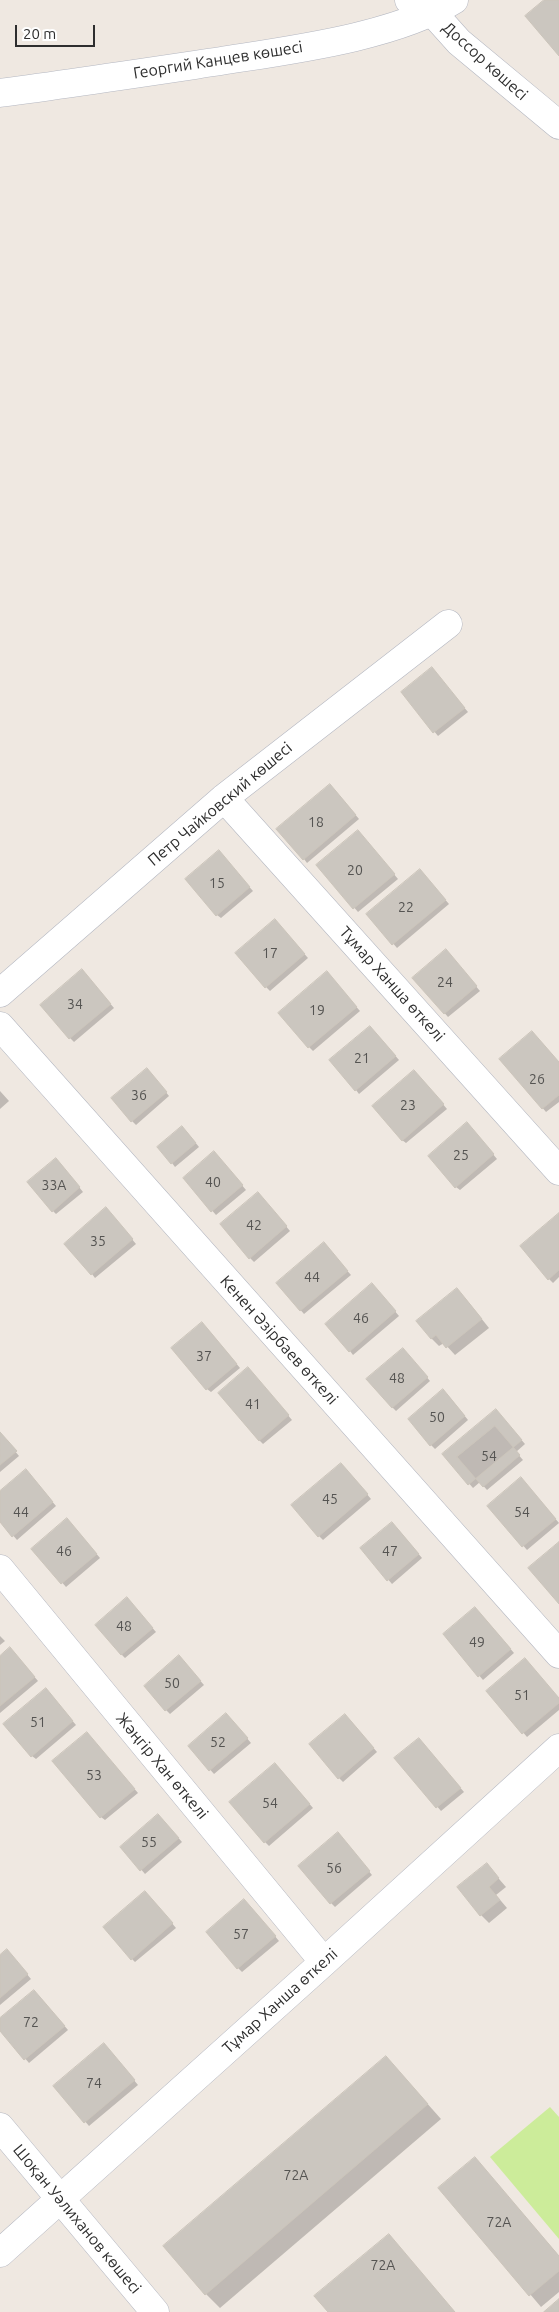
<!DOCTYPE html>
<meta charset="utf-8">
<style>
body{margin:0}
#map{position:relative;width:559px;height:2312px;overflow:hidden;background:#efe8e1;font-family:Ubuntu,sans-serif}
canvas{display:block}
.scale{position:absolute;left:15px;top:25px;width:80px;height:22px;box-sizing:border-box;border:2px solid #2e2e2e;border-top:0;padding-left:6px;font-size:15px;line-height:18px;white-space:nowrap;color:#2e2e2e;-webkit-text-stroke:4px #fff;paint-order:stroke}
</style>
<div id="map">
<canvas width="559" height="2312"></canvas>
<div class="scale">20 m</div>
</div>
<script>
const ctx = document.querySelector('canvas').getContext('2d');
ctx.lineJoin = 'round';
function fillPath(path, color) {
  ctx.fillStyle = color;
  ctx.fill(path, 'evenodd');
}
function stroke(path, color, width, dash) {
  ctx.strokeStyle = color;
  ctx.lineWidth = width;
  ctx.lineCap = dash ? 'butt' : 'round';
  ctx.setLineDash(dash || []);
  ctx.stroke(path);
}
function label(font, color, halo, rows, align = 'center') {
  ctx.font = font + ' Ubuntu,sans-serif';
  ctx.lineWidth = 5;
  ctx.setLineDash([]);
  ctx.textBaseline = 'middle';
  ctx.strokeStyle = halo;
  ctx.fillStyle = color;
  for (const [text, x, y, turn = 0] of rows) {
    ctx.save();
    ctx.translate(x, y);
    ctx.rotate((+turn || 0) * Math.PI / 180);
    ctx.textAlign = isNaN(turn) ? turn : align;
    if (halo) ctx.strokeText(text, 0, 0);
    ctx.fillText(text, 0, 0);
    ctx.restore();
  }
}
fillPath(new Path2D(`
 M550,2107L559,2117V2239L490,2157Z`), '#ccec9a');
fillPath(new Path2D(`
 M435,673L468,712L438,736L402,692Z
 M334,789L359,819L307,863L304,859Z
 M361,835L398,879L358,912L318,865Z
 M222,856L253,891L221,918L217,915Z
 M423,874L449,904L397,948L368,914Z
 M279,925L308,958L270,991L266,987Z
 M449,955L480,991L448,1017L414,978Z
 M86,975L114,1008L74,1042L70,1038Z
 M330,977L360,1011L313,1051L309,1047Z
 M374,1031L399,1060L359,1094L356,1090Z
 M501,1059L559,1064V1102L546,1112Z
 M150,1073L169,1096L136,1125L132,1121Z
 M418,1075L447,1109L406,1143L402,1140Z
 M0,1091L9,1101L0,1109Z
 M471,1128L497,1159L460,1190L456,1187Z
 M186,1131L199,1147L175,1167L172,1163Z
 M218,1157L246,1190L216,1215L184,1178Z
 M60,1163L83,1192L56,1214L53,1211Z
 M262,1198L290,1231L254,1262L250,1258Z
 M110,1213L136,1244L95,1278L92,1274Z
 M559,1214V1277L553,1283L549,1279Z
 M327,1248L351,1275L304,1314L277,1283Z
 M376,1289L399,1316L353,1355L350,1351Z
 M465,1298L489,1328L455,1355L444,1343L439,1346L431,1338Z
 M206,1327L240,1368L211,1392L207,1389Z
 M406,1353L430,1381L396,1411L392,1407Z
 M252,1373L292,1420L263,1444L259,1440Z
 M447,1394L468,1420L435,1449L431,1445Z
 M499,1414L525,1444L516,1452L523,1460L487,1490L480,1482L473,1488L444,1455Z
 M0,1433L19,1456L0,1472Z
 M345,1468L371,1499L323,1540L319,1536Z
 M30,1475L56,1506L17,1540L0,1520V1493Z
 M525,1483L559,1523L527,1550L489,1506Z
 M71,1524L100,1558L66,1587L33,1549Z
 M396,1527L422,1558L392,1584L362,1549Z
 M131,1603L156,1632L125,1658L122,1655Z
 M479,1612L514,1653L483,1680L444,1634Z
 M0,1636L5,1641L0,1645Z
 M14,1653L38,1681L0,1713V1657Z
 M183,1661L204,1685L170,1714L166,1710Z
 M488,1691L559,1699V1710L527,1737Z
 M49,1693L76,1725L36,1759L32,1756Z
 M230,1718L251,1743L214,1774L189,1746Z
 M349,1719L377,1752L343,1782L339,1778Z
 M90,1737L138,1793L105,1820L101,1817Z
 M422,1743L464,1792L441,1811L396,1758Z
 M279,1768L313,1808L269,1846L265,1842Z
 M162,1819L182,1842L145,1874L122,1847Z
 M341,1838L372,1875L335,1907L331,1903Z
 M487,1865L506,1887L496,1895L507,1908L489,1923L481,1915Z
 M149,1896L176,1928L135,1962L132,1959Z
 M248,1904L279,1941L242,1972L238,1968Z
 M11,1955L31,1979L0,2005V1957Z
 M38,1995L68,2030L29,2063L0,2029V2020Z
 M108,2049L138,2085L89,2126L55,2086Z
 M386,2057L441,2119L220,2308L206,2294Z
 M475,2159L559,2256V2292L541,2307L440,2188Z`), '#0003');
const building = new Path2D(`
 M544,0H559V56L525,16Z
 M432,667L465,708L433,733L401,692Z
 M330,784L356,815L303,860L276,829Z
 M358,830L395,874L353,909L316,865Z
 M219,850L250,887L216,916L185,879Z
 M420,869L446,900L392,945L366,914Z
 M275,919L305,954L265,988L235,953Z
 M446,949L477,986L444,1014L412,978Z
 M82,969L111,1004L69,1039L40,1005Z
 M327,971L357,1007L308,1048L278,1013Z
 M370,1026L396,1056L355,1091L329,1060Z
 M532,1031L559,1062V1095L542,1109L499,1059Z
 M147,1068L167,1092L131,1122L111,1098Z
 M414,1070L444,1104L402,1141L372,1106Z
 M467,1122L494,1154L455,1188L428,1156Z
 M182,1126L196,1143L171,1164L157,1147Z
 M214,1151L243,1185L211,1212L183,1178Z
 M56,1158L80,1187L52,1212L27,1182Z
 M258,1192L287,1226L249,1259L220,1224Z
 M106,1207L133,1239L91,1275L64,1244Z
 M559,1213V1270L548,1280L520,1246Z
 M324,1242L348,1271L300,1311L276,1283Z
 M372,1283L396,1311L349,1352L325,1324Z
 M457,1288L482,1319L446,1348L436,1335L431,1339L416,1321Z
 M202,1322L237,1364L206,1390L171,1348Z
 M403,1348L428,1377L392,1408L366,1379Z
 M248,1367L289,1415L259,1441L218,1393Z
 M443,1389L465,1416L430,1446L408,1419Z
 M496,1409L522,1440L468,1485L442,1454Z
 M495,1426L520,1455L483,1487L457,1457Z
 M0,1432L17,1451L0,1465Z
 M341,1463L368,1494L318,1537L291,1505Z
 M26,1469L53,1502L12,1537L0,1522V1491Z
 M521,1477L556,1519L522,1547L487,1506Z
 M67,1518L97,1554L61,1584L31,1549Z
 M392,1522L419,1554L387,1581L360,1548Z
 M559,1542V1604L528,1568Z
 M127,1597L153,1628L121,1655L95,1625Z
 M475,1607L511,1649L478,1677L443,1634Z
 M10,1647L35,1677L0,1706V1656Z
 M179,1655L201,1681L165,1711L144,1686Z
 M525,1658L559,1698V1703L522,1734L486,1691Z
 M46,1688L73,1721L31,1757L3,1724Z
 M226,1713L248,1738L209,1771L188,1746Z
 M345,1714L374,1748L338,1779L309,1744Z
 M87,1732L135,1789L100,1818L52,1761Z
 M419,1738L461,1788L436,1808L394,1758Z
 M275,1763L310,1804L264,1843L229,1802Z
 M158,1814L179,1838L140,1871L120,1847Z
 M338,1832L370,1871L330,1904L298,1866Z
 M487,1863L499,1878L489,1887L500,1900L480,1916L457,1887Z
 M145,1891L173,1923L131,1960L103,1927Z
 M244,1899L276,1936L237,1969L206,1932Z
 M7,1949L28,1974L0,1998V1955Z
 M34,1990L65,2026L24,2060L0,2031V2018Z
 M104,2043L135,2080L84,2123L53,2086Z
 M386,2056L428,2104L205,2295L163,2246Z
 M475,2157L559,2256V2271L529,2296L438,2188Z
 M389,2234L455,2312H328L314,2296Z
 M559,2299V2312H544Z`);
fillPath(building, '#cbc6bf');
stroke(building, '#cbc4ba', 1);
const street = new Path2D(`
 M409,0L433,13L459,42L559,125
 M224,798L559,1171
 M0,993L224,798L448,624
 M0,1026L559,1654
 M0,1569L324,1962
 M0,2253L324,1962L559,1748`);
const secondary = new Path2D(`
 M0,93C74,83 147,72 221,61C290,50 395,37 454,0
 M0,2127L155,2312`);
stroke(street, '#b4b7c1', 29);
stroke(secondary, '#b4b7c1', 29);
stroke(street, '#fff', 28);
stroke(secondary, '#fff', 28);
label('14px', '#555452', null, [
 ["18",316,822],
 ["20",355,870],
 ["15",217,883],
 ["22",406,907],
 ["17",270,953],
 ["24",445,982],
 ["34",75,1004],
 ["19",317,1010],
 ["21",362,1058],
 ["26",537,1079],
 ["36",139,1095],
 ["23",408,1105],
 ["25",461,1155],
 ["40",213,1182],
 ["33А",54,1185],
 ["42",254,1225],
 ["35",98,1241],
 ["44",312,1277],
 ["46",361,1318],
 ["37",204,1356],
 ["48",397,1378],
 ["41",253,1404],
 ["50",437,1417],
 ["54",489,1456],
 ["45",330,1499],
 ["44",21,1512],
 ["54",522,1512],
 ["46",64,1551],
 ["47",390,1551],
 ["48",124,1626],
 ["49",477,1642],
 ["50",172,1683],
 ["51",522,1695],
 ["51",38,1722],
 ["52",218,1742],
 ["53",94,1775],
 ["54",270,1803],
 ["55",149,1842],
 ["56",334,1868],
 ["57",241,1934],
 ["72",31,2022],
 ["74",94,2083],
 ["72А",296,2175],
 ["72А",499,2222],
 ["72А",383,2265]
]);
label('16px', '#2e2e2e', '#fff', [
 ["Георгий Канцев көшесі",218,60,-9],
 ["Доссор көшесі",485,61,42],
 ["Петр Чайковский көшесі",220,804,-40],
 ["Тұмар Ханша өткелі",392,984,48],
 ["Кенен Әзірбаев өткелі",279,1340,48],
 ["Жәңгір Хан өткелі",162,1766,50],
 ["Тұмар Ханша өткелі",280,2001,-42],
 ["Шоқан Уәлиханов көшесі",77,2219,50]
]);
</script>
